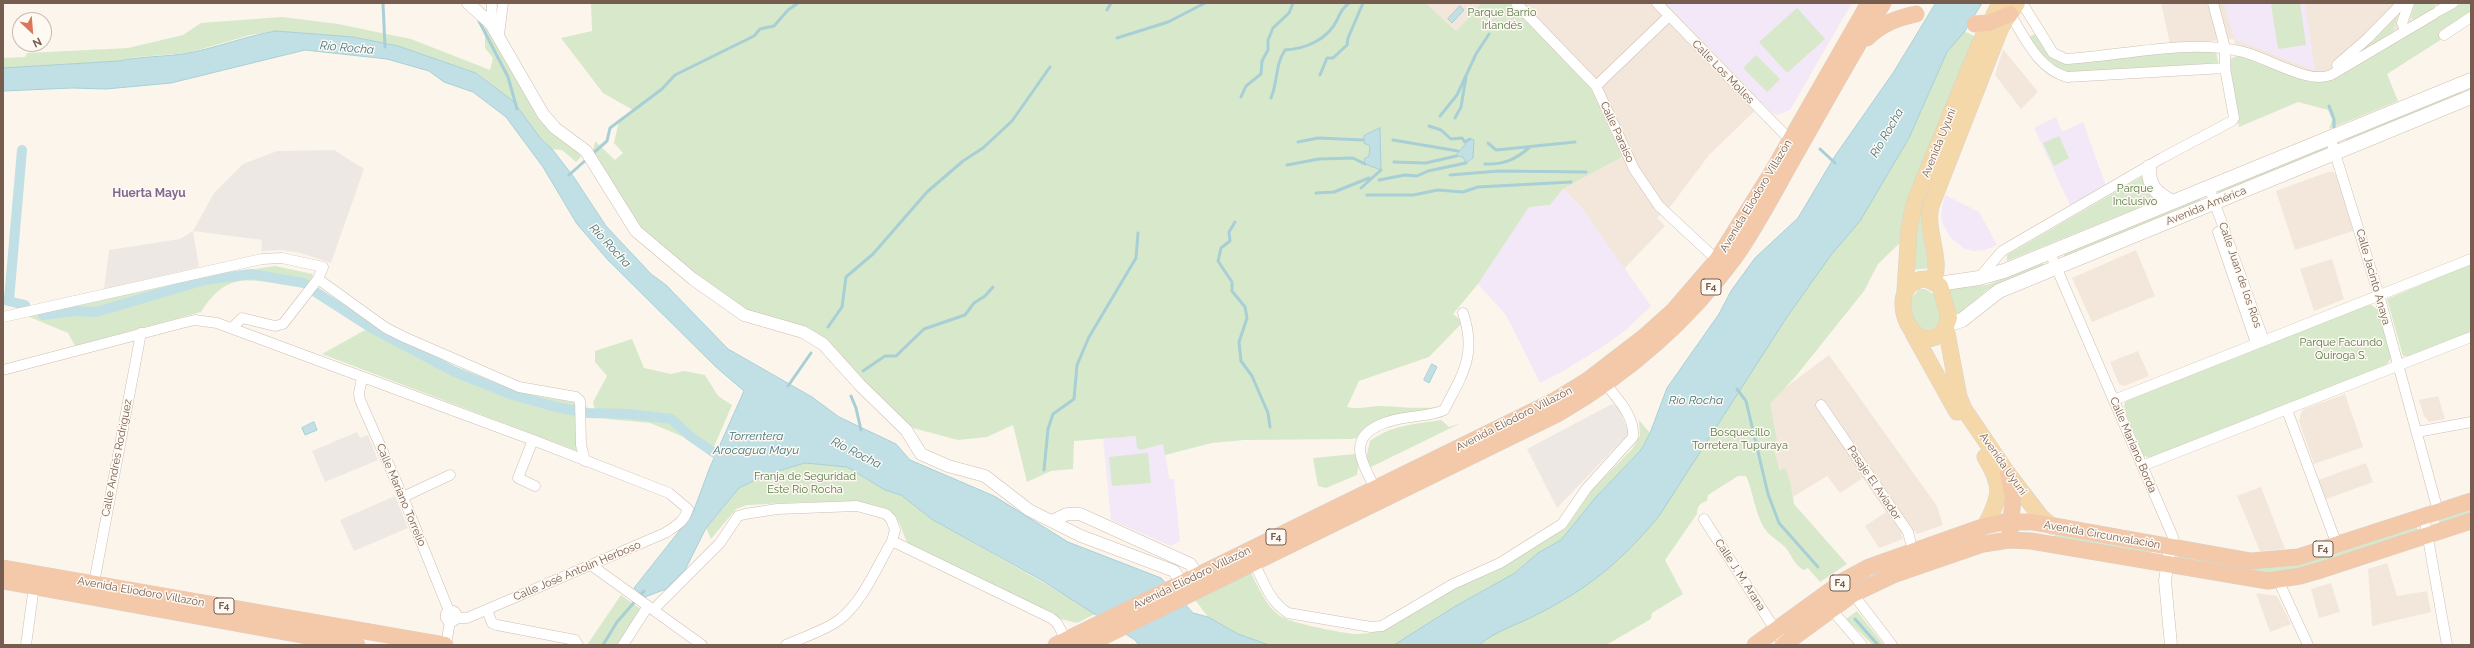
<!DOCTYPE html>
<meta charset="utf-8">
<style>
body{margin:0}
#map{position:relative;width:2474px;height:648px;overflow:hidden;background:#fcf5ec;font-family:Raleway,sans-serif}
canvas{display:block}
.frame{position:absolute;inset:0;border:4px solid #765d50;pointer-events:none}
.north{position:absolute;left:12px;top:12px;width:40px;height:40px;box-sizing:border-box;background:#fef9f2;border:1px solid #c8bbb1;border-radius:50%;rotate:154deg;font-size:11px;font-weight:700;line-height:16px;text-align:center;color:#765d50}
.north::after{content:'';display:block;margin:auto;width:14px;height:18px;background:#dc765b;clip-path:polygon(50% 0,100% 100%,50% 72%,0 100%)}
</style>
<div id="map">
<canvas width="2474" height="648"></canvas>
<div class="frame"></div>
<div class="north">N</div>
</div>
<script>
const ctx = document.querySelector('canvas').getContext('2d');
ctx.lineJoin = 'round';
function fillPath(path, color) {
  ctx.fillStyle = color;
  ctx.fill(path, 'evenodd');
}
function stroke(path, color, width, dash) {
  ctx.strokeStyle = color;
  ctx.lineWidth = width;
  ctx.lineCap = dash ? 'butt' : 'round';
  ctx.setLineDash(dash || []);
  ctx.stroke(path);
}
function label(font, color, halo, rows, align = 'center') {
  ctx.font = font + ' Raleway,sans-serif';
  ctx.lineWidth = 3;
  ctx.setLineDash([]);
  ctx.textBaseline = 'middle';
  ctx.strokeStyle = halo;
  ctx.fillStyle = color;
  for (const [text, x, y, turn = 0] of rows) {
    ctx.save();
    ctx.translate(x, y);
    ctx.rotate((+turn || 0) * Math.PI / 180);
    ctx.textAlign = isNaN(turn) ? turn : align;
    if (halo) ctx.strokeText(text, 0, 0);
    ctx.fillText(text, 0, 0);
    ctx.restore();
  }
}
fillPath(new Path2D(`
 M1426,3H1666L1763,103L1709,155L1670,207L1657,218L1665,226L1624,269L1582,208L1563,189L1622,157L1472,14L1456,31Z
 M2161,3H2443L2436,8L2441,16L2353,67L2327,81L2320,83L2236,56L2234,39L2170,44Z
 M2003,49L2038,92L2021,109L1995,75Z
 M2328,172H2333L2338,177L2353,231L2295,250L2276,191Z
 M2136,250L2155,296L2092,322L2072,278Z
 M2332,259L2344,299L2314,311L2300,269Z
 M2138,351L2149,376L2124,386L2119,384L2110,362Z
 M1829,355L1937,506L1943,525L1917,534L1913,530L1901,535L1903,539L1879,548L1865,526L1886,512L1863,478L1840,493L1827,476L1793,497L1789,476L1781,470L1769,445L1762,405Z
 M2345,394L2363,447L2314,464L2299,421L2301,413L2304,409Z
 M2438,396L2445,419L2429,422L2424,416L2419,400Z
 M2366,463L2373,482L2324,500L2318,480Z
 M2261,487L2285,549L2260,551L2237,496Z
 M2387,563L2397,596L2427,591L2431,612L2372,626L2368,569Z
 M2331,583L2340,612L2319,618L2311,589Z
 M2256,593L2277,596L2291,624L2270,632Z`), '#f3e7db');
fillPath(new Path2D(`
 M334,150L364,169L331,263L301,253L280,250L261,251L262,240L193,231L199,267L104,289L109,250L180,239L193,231L214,193L243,164L277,151Z
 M1612,404L1618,407L1629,433L1557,508L1527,449Z
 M357,432L360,438L368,435L378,460L325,482L312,451Z
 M395,496L408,528L354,551L340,520Z`), '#eee8e4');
fillPath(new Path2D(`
 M1666,3H1852L1790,110L1777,115L1771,112Z
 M2224,3H2305L2315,71L2234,39Z
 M2056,117L2062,132L2083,122L2106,186L2070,205L2034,128Z
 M1563,189L1582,208L1651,306L1626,330L1602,347L1565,370L1540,383L1506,315L1478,284L1529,206L1550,205Z
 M1945,195L1979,212L1997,245L1984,250L1974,251L1965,249L1950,237L1942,222L1941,212Z
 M1136,436L1164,444L1169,479H1174L1180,541L1171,546L1111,520L1103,438Z`), '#f2e8f8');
fillPath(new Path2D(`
 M591,3H1426L1456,31L1482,3H1510L1591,89L1622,157L1563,189L1550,205L1529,207L1478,284L1453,314L1463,322L1429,357L1359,381L1347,407C1359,410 1370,406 1381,406C1401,407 1420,409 1440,407L1365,430L1357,438L1351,439L1244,440L1212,443L1165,455L1163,444L1140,450L1137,448L1136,436L1074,441L1073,469L1051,471L1027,482L1013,425L987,437L958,440L913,428L874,393L825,340L748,312L695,276L635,225L592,155L595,141L615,160L623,153L614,143L619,121L633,110L603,93L561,38L592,31Z
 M2300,3L2306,45L2278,49L2271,4Z
 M2415,3H2434L2436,8L2414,20L2411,17Z
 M2462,3H2471V14L2442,39L2387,74L2398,101L2329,129L2332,120L2328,110L2298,102L2239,127L2231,78V59L2236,56C2257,61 2310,85 2327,81Z
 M1797,8L1825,39L1787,73L1759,42Z
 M2399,11L2392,34L2352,59Z
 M282,17L338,24L411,39L490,70L493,58L485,48V24L581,157L576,162L562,150L552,149L541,139L513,101L477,73L398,46L353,37L276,31L250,35L188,53L137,57L119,61L3,68V58L25,57L27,53L128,48L183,35L201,23Z
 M1964,31L1976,37L1903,240L1878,264L1864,291L1796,376L1770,404L1777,441L1773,448L1780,470L1785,468L1790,480L1794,504L1847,564L1820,582L1808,568L1804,570C1794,565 1792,555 1785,547C1780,542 1773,538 1768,533C1755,518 1754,493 1746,476H1738L1708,495L1707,501C1700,503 1697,506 1697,514L1665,560L1683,594L1652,613L1651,619L1606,645H1479L1488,637L1490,631L1681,473L1909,138L1947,52Z
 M2037,33L2069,63L2198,50L2216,51L2218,63L2064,73L2050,67L2029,37Z
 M1756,55L1780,79L1767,92L1743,68Z
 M2460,90L2461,94L2346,141L2344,137Z
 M1953,124L1923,219L1922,227L1932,268L1910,270L1915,219Z
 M2059,136L2069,158L2054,166L2043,143Z
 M2326,145L2327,149L2219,194L2217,190Z
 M2143,176L2147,190L2158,200L2007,261V255Z
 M2199,197L2201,201L2065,257L2063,253Z
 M2043,263L2044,265L1988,289L1957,315L1947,287L1987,285Z
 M2471,264V332L2411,356H2403L2387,299Z
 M275,266L313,274L310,282C299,287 292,286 280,284C242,278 224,276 201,312L75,346L68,333L27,316L217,275Z
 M1919,289H1925L1934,294L1942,317C1937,327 1933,331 1922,330L1914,323L1910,300Z
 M2370,304L2378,310L2391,358L2386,366L2149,458L2143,455L2125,411L2124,405L2126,401Z
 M374,325L411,348L520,393L573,402L577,406L575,425L577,451L322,354Z
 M632,339L644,368L671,374L684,371L705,375L718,396L732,405L713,449L650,423L608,419L595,410L593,402L607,376L595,362V351Z
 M1441,420L1449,427L1461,423L1371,467L1366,458L1370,441C1391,425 1416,424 1441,420Z
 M1639,420L1650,433L1641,450L1596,497L1561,540L1538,553L1515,573L1454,607L1394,645H1269L1238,634L1208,617L1195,600L1251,573C1258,587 1266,606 1280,616C1291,623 1341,633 1355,634C1366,634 1375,632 1385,629L1458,586L1486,574L1565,529L1592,490L1632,449L1640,436Z
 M1148,453L1151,483L1112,486L1109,457Z
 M1355,454L1359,461L1357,475L1326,488L1318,486L1313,458Z
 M805,463L847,467L885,490L901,495L933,520L1097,613L1077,623L1061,619L911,547C901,536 903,521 890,511C870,496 775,504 747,505L736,509L711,539L706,528L739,488L768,474Z
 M2471,508V514L2440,524L2438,519Z
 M2417,525L2418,532L2317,566L2269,573L2178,559V553L2295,565Z
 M2056,532L2152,550L2151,556L2054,538Z
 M621,595L642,610L618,645H587Z
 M1857,611L1884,645H1873L1846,619Z`), '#d7e9ca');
const water = new Path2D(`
 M1936,3H1982L1965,31L1947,52L1909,138L1860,221L1831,255L1787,317L1659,516C1622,561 1588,589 1536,615C1517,625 1495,631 1479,645H1394L1454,607L1515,573L1538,553L1561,540L1596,497L1641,450L1650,433L1667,388L1719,314L1731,291L1755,258L1798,218L1835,156L1893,73Z
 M1460,6L1464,10L1452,23L1448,19Z
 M276,31L353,37L398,46L476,73L513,101L541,139L552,149L573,176L606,226L651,274L666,285L728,349L812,397L839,417L896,444L910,460L994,496L1068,542L1161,578L1193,613L1208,617L1238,634L1269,645H1139L1135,640L1043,581L933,520L901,495L885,490L847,467L805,463L768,474L739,488L706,528L685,570L666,589L645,597L634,588L692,515L710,467L744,391L716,367L608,260L577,224L543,167L506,117L473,92L444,82L429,71L387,59L305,50L171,83L106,89L72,88L3,91V68L119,61C142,56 166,57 189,53C219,47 246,36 276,31Z
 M1380,128L1381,170L1365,164L1364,159L1369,156L1370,146L1364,143V136Z
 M1470,139L1474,140L1473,158L1466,163L1463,157L1456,156Z
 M1432,364L1437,367L1429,383L1424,380Z
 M314,422L317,430L305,435L302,428Z`);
fillPath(water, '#c1e0e5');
stroke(water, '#a8cfd6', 1);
stroke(new Path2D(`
 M383,3L385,47
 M1107,10L1111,3
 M479,21L508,77L517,109
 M1117,38L1168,22L1205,3
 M1320,75L1327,58H1333L1347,45L1348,38L1363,3
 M1241,97L1246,86L1261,74L1262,61L1268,50V40L1273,28L1289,13L1293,3
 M1271,98C1278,81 1275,65 1285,50C1306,49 1328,39 1337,20C1341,12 1342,9 1349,3
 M2329,106L2334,119V127
 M1440,116L1457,95L1476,54L1489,34
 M1455,118L1461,107L1466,77
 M1429,126L1441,130L1451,139L1462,138L1465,142L1470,139
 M1393,140L1458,151
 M1298,142L1318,138L1363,140
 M1488,143L1496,150L1575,142
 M1820,149L1835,163
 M591,155L607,141L610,128L662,89L675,75L754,36L760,29L774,26L788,10L798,3
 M1394,162L1426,163L1456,156
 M1485,164C1504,165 1516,159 1530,147
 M1287,165L1319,159L1353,158L1365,164
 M569,175L587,159
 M1450,175L1499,171L1586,172
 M1379,180L1405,175L1417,176L1428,171L1466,163
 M1361,188L1381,170
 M1316,193L1334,192L1369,178
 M1367,195H1413L1438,190L1463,192L1478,187L1571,182
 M1235,222L1229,232L1230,241L1221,248L1218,261L1232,282V291L1245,307L1247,318L1239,342L1241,361L1252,376L1268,413L1270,427
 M828,327L842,307L846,277L873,254L927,192L963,161L983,148L1012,121L1050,67
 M863,371L885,356H896L924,329L965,315L974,303L985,296L993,287
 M788,386L811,353
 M1737,389L1746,401L1768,494L1779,523L1818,567
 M851,396L856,408L861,430
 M1044,470L1048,429L1053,414L1074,399L1077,365L1089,337L1136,258L1138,233
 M1855,619L1878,645
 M603,645L617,622L644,591`), '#a8cfd6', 3);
stroke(new Path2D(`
 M314,291L370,327L455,372L513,395L556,407L588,413L630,414L671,419L690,436L726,461
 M4,300L25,305
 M9,300L22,150
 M43,315L75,311L96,312L205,280L251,274L304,283`), '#c1e0e5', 10);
const minor = new Path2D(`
 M1516,3L1596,86L1634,169L1659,206L1717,260
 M1657,3L1790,140
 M2022,3L2053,53L2066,59C2121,56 2186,39 2239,51C2266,56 2307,85 2331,75L2434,14
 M2438,11L2453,3
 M2010,14C2025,38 2038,69 2067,77L2225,68
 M491,24L492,3
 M2405,31L2402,23L2409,3
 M499,35L503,3
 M2444,35L2471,17
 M2337,65L2368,38L2402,3
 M1596,86L1669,16
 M2330,137L2381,302L2438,511
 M2209,187L2264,341
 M2218,232L2256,343
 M2050,253L2173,537L2170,547
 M1979,278L2002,251L2162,158L2232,121L2234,118L2225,68V48L2213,3
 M318,279L386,328L404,337L519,387L576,397L580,401L581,445L585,461
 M3,317L262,259L282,258L323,267L318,279L283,324L275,326L242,318L232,328
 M3,370L182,323L195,320L217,323L533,440L669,493L688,509C684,522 676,526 665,533L467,618H456
 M362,378L359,393L360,400L403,497L449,611
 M2114,400L2471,259
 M1821,405L1908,532L1914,556
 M2287,410L2337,545
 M2417,432L2471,422
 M533,440L518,478L535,486
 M2142,466L2471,337
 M1375,489C1370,477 1360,462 1360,449C1360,426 1394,419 1411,417C1422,415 1434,415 1444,410C1463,374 1477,354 1463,313
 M403,497L450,475
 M2424,516L2447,645
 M1704,519L1785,645
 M892,541L1051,618L1057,623L1066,640
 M1254,563C1264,582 1269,601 1288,613L1371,627L1382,626L1453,584L1500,563L1562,524L1586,489L1633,437C1635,416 1617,399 1606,384
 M591,565L702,645
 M2278,580L2308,645
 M94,583L141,333
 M1853,594L1892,645
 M1831,609L1862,645
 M487,610L492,623L497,625L575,640L578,645
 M653,610L720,543L738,516L745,514L777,509L857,506L886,514L891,519L895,530L892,541C877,566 863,602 839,620C824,631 803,637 786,645
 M445.5 616a5.5 5.5 0 1 1 11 0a5.5 5.5 0 1 1-11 0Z
 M26,645L34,586
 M446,645L450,621
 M623,645L648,606`);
const tertiary = new Path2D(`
 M468,3L491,24L543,114L555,128L586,151L636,231L693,279L744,315L803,332L823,344L860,385L906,430L921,454L948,466L985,476L1029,510L1081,536L1174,571L1182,583
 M1052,521L1067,514H1080L1190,564L1198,575
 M2170,547L2165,581L2171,645`);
const secondary = new Path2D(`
 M2149,167C2148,186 2156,193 2172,202
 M1938,284L1979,278L2004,271L2471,80
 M1947,325L1962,320L1999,291L2471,97`);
const primary = new Path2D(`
 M1927,279L1940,286L1949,318L1943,332C1908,362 1882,279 1927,279Z
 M1934,282C1942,257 1925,231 1931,206L1994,45L2001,27L2017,3
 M1905,291L1909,228L1915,201L1980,43L2000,3
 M1946,328L1959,397L1964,409L2008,474L2041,517L2052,526
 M1913,333L1957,412
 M1985,526C2001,496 2003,486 1985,457`);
const trunk = new Path2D(`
 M1975,24L1989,23L2010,14
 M1867,38C1881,24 1897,18 1916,14
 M2008,474L2013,498L2010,533
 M3,568L445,645
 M3,581L357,645
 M1056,645L1554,401L1588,380L1644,337L1673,311L1717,260L1771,174L1869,3
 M1086,645L1559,413C1628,373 1688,321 1735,257C1754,230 1770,200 1786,171C1818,115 1849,58 1883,3
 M1755,645L1845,580L1869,567L1985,526L2003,522H2033L2251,561L2298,557L2471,501
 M1783,645L1853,594L1893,575L1983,544L2009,540L2031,541L2268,581L2300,576L2321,570L2471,521`);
stroke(minor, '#cebeb2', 11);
stroke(tertiary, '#cebeb2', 13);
stroke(secondary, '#d0beb0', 15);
stroke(primary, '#d9d2ce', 17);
stroke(trunk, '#d9d2ce', 17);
stroke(minor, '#fff', 10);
stroke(tertiary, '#fff', 12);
stroke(secondary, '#fff', 14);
stroke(primary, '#f5d8aa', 16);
stroke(trunk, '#f3c9a9', 16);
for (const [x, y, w] of [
 [1711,287,20],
 [1276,537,20],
 [2323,549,20],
 [1840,583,20],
 [224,606,20]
]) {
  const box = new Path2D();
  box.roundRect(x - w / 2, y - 8, w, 16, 3);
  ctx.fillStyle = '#fef9f2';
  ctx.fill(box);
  stroke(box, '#765d50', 1);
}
label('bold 10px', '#765d50', null, [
 ["F4",1711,287],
 ["F4",1276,537],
 ["F4",2323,549],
 ["F4",1840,583],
 ["F4",224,606]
]);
label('11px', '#587a48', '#fef9f2', [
 ["Parque Barrio",1502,13],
 ["Irlandés",1502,26],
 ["Parque",2135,189],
 ["Inclusivo",2135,202],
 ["Parque Facundo",2341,343],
 ["Quiroga S.",2341,356],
 ["Bosquecillo",1740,433],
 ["Torretera Tupuraya",1740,446],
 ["Franja de Seguridad",805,477],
 ["Este Río Rocha",805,490]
]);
label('11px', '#765d50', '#fef9f2', [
 ["Calle Los Molles",1723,72,46],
 ["Calle Paraíso",1617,132,65],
 ["Avenida Uyuni",1939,143,-68],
 ["Avenida Eliodoro Villazón",1756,196,-59],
 ["Avenida América",2206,206,-22],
 ["Calle Juan de los Ríos",2240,275,71],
 ["Calle Jacinto Anaya",2373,277,74],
 ["Avenida Eliodoro Villazón",1514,419,-27],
 ["Calle Mariano Borda",2133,445,67],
 ["Calle Andrés Rodriguez",117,458,-79],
 ["Avenida Uyuni",2003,464,55],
 ["Pasaje El Aviador",1874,483,56],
 ["Calle Mariano Torrelio",401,495,67],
 ["Avenida Circunvalación",2102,535,10],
 ["Calle José Antolin Herboso",577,571,-23],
 ["Calle J. M. Arana",1740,575,57],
 ["Avenida Eliodoro Villazón",1192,578,-26],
 ["Avenida Eliodoro Villazón",141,592,10]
]);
label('italic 12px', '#477780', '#fef9f2', [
 ["Río Rocha",347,48,5],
 ["Río Rocha",1887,133,-60],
 ["Río Rocha",610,246,47],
 ["Río Rocha",1696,400],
 ["Torrentera",756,436],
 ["Arocagua Mayu",756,450],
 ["Río Rocha",856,453,27]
]);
label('bold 12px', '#836891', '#fef9f2', [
 ["Huerta Mayu",149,193]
]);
</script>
